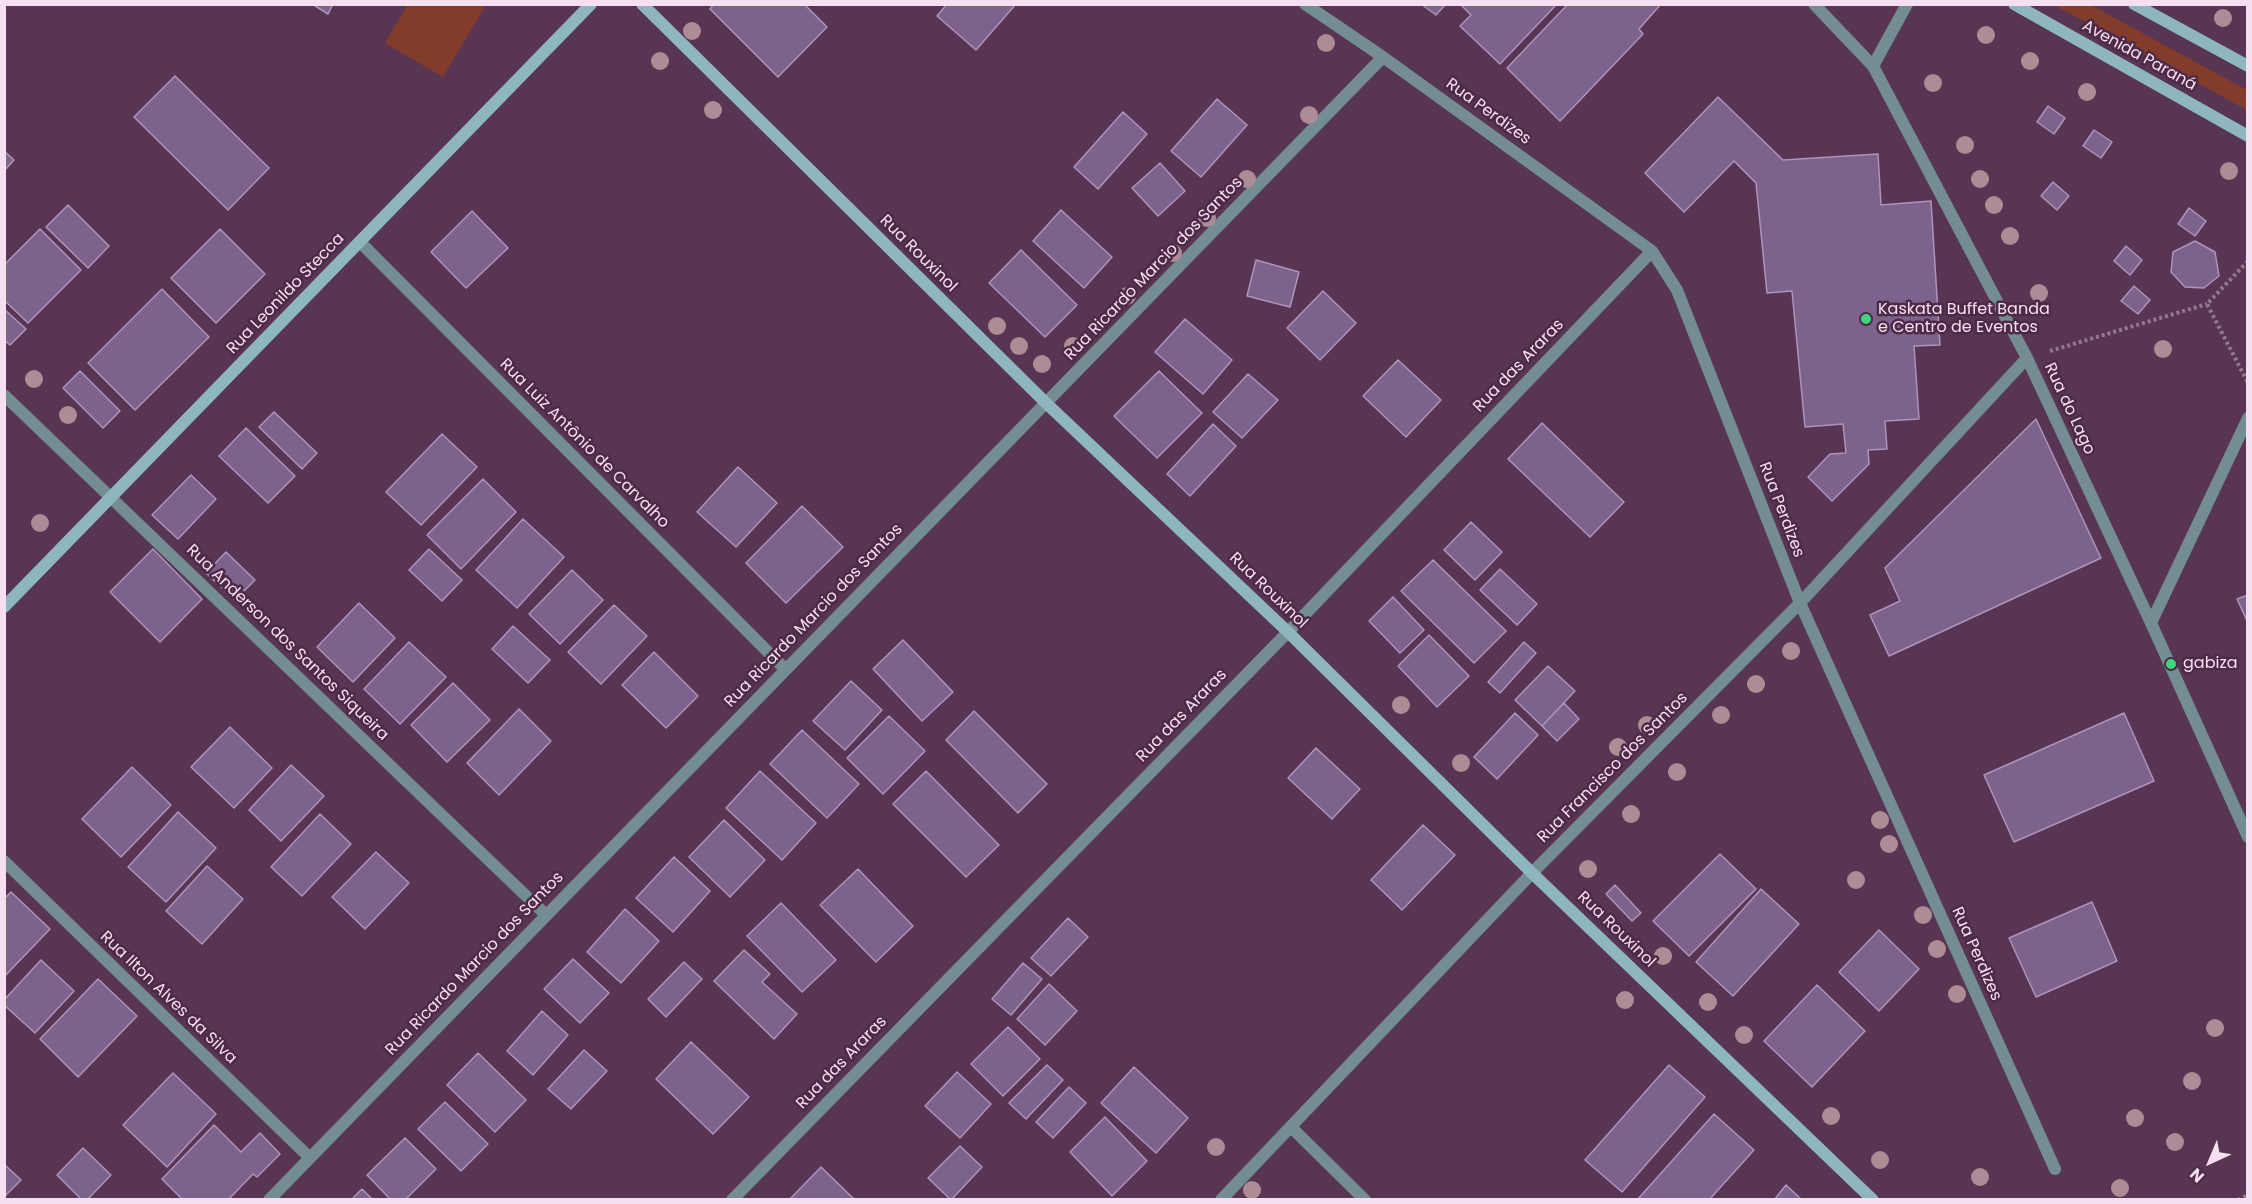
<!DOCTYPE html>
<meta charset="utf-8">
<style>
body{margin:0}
#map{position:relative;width:2252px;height:1204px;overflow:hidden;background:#583552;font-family:Poppins,sans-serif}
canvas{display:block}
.frame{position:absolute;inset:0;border:6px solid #f5dff0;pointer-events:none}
.north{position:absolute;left:2180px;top:1132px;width:60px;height:60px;-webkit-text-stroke:4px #4d2a47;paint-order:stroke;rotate:224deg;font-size:16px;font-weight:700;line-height:24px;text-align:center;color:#f5dff0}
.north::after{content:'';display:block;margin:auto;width:21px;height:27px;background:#f5dff0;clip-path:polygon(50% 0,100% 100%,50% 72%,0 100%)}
</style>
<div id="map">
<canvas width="2252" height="1204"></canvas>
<div class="frame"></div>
<div class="north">N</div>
</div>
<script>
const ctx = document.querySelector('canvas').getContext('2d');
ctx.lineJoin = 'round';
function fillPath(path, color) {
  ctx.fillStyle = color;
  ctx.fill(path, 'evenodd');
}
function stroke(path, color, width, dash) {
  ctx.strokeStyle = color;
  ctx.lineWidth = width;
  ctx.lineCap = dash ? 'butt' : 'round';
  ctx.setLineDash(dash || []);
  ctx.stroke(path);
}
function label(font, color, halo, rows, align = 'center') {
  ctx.font = font + ' Poppins,sans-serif';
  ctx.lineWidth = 5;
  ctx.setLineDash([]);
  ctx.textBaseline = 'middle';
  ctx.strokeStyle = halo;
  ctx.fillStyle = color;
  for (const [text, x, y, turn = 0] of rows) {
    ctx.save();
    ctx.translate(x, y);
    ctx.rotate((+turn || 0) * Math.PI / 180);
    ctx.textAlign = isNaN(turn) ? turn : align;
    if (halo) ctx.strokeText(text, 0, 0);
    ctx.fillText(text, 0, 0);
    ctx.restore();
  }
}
fillPath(new Path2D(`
 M408,4L486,5L443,77L385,43Z
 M2054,5H2091L2247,90V110Z`), '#833b2c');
const building = new Path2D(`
 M312,4H333L328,14Z
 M714,4H804L827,27L778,77L710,9Z
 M947,4H1016L976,50L937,16Z
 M1421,4H1446L1436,15Z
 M1460,4H1557L1500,64L1460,26L1471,15Z
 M1568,4H1661L1639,29L1643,34L1560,121L1507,68Z
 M175,76L269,168L228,210L134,117Z
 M1718,97L1783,160L1878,154L1881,205L1931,201L1940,345L1914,346L1919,419L1885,421L1887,449L1868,450L1869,464L1832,501L1808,477L1830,454L1846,453L1843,424L1805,427L1792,291L1767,293L1756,183L1734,161L1684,212L1645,173Z
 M1217,99L1247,125L1201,177L1171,151Z
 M2048,106L2065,118L2054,134L2037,122Z
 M1123,112L1147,134L1098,189L1074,167Z
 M2094,130L2112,142L2101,158L2083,146Z
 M4,151L14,160L4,171Z
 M1160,163L1185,191L1158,216L1132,188Z
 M2053,182L2069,196L2057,210L2041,196Z
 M68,205L109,246L88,268L46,227Z
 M2189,208L2206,221L2195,236L2178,224Z
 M1061,210L1112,257L1084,288L1033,241Z
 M472,211L508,248L466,288L431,252Z
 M40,229L81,270L28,323L4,300V265Z
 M220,229L265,274L216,323L171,278Z
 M2195,241L2215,252L2219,276L2204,288L2185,287L2171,272L2173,252Z
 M2126,246L2142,260L2130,275L2114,261Z
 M1021,250L1077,305L1045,337L989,283Z
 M1256,260L1299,272L1290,307L1247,296Z
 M2134,286L2150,300L2138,314L2121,301Z
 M162,289L209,337L135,410L88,363Z
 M1323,291L1356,323L1320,360L1287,328Z
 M4,309L26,329L10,345L4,340Z
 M1185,319L1232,360L1203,394L1155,352Z
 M1398,360L1441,400L1406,437L1363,396Z
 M80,371L120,411L103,428L63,388Z
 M1159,371L1202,413L1157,458L1114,416Z
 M1248,374L1278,400L1242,438L1213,412Z
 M274,412L317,453L302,469L259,427Z
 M2036,419L2101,558L1889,656L1870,615L1900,601L1885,568Z
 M1542,423L1624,502L1590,537L1508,459Z
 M1213,424L1236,446L1190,496L1167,474Z
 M246,428L295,476L268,503L219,456Z
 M442,434L477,467L421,525L386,492Z
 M738,467L777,503L736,547L697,512Z
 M191,475L216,499L178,539L152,515Z
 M483,479L516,512L461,569L427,535Z
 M802,506L843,547L786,603L746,563Z
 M523,519L564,557L517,608L476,570Z
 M1471,522L1502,552L1475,580L1444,550Z
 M153,549L202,599L160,642L110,592Z
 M429,549L462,580L442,601L409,570Z
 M226,552L255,580L235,600L206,573Z
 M1433,560L1506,631L1474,663L1401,591Z
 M1500,569L1537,604L1517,625L1480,590Z
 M572,570L603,600L560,644L529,614Z
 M2248,595V623L2237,599Z
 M1393,597L1424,630L1400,653L1369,621Z
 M359,603L395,638L353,682L317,647Z
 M614,605L647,636L601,684L568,652Z
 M513,626L550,660L528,683L492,649Z
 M1429,635L1469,676L1437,707L1398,666Z
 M903,640L953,692L922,721L873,669Z
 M409,642L446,677L400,724L364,689Z
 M1524,642L1536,653L1500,693L1488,682Z
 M654,652L698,696L666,728L622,685Z
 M1548,666L1575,691L1542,726L1515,700Z
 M851,681L882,710L845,750L813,721Z
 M453,683L490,720L447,762L411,725Z
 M1564,703L1579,719L1557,741L1542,726Z
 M519,709L551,741L499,795L467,763Z
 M974,711L1047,784L1018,813L946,740Z
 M1515,713L1538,735L1497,779L1474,757Z
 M2124,713L2154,781L2014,842L1984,775Z
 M889,716L925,751L883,794L847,758Z
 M230,727L272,768L234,808L191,767Z
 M802,730L859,784L827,818L770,764Z
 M1316,748L1360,789L1332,819L1288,778Z
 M291,765L324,796L281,841L249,810Z
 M132,767L171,805L121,857L82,819Z
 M760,771L816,823L782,860L726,808Z
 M926,771L999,845L966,877L893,804Z
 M178,812L216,848L166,902L128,867Z
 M320,814L351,844L302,896L271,867Z
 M724,820L765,860L730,897L689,857Z
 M1423,825L1455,855L1402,910L1371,880Z
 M376,852L409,883L365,929L332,897Z
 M1720,854L1756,889L1689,956L1653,921Z
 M674,857L710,891L673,932L636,898Z
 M207,866L243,899L202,944L166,911Z
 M858,869L913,926L876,962L820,905Z
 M1615,885L1641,913L1632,921L1606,894Z
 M1761,889L1799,924L1733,996L1696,962Z
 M11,892L50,929L4,977V899Z
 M2092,902L2117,961L2036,997L2009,938Z
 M781,903L836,960L802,992L747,936Z
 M625,909L659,941L621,983L587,952Z
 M1068,918L1088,937L1051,976L1031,958Z
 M1879,930L1919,969L1879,1011L1839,972Z
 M744,950L770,974L762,982L797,1014L774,1039L714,981Z
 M573,959L609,993L580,1023L544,989Z
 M41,960L74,991L35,1033L4,1005V1000Z
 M684,962L702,979L666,1017L648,999Z
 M1023,963L1042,979L1011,1015L992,999Z
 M98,979L137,1016L78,1077L40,1039Z
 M1049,984L1077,1011L1045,1045L1017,1019Z
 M1817,985L1865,1031L1812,1087L1764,1041Z
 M542,1011L568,1035L533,1075L507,1051Z
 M1008,1027L1040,1059L1003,1096L971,1064Z
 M691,1042L749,1097L713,1134L656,1079Z
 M584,1050L607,1071L571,1109L548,1089Z
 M478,1053L526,1100L495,1132L447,1085Z
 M1047,1065L1063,1080L1026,1119L1009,1103Z
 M1669,1065L1705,1097L1622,1192L1585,1160Z
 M1134,1067L1188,1118L1156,1153L1101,1103Z
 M957,1072L991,1104L960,1138L925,1106Z
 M173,1073L216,1114L167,1167L123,1125Z
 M1069,1087L1086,1103L1053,1138L1036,1122Z
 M445,1102L488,1144L461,1171L418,1129Z
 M1714,1114L1754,1150L1709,1200H1637Z
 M1105,1117L1147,1161L1112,1196L1070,1152Z
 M214,1125L241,1152L260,1133L280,1154L257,1177L253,1174L228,1200H183L162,1179Z
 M405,1138L436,1169L405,1200H391L367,1175Z
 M960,1146L982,1167L951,1200L928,1178Z
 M83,1148L111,1175L87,1200H82L57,1175Z
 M4,1164L21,1180L4,1197Z
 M821,1167L855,1200H789Z
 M1786,1185L1802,1200H1774Z
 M362,1189L373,1200H351Z`);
fillPath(building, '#7d638b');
stroke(building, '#ae93bd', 1.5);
stroke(new Path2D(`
 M2248,261L2207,304L2248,383
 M2050,351L2207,304
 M2238,1200L2248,1195`), '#957890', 4, [3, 3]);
stroke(new Path2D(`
 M1814,4L1873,66`), '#738d93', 12);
stroke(new Path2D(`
 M1305,4L1383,57L1652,251L1677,290L1800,603L2055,1169
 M1907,4L1873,66L2027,358L2151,623L2248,837
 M360,242L785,669
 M4,395L546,915
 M2151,623L2248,418
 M4,861L309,1157
 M1291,1127L1365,1200
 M269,1200L1383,57
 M732,1200L1288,632L1652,251
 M1221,1200L1532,873L1800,603L2027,358`), '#738d93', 12);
stroke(new Path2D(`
 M642,4L1046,403L1288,632L1532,873L1873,1200
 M2014,4L2248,136
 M2134,4L2248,66
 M4,607L591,4`), '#8db6bf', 12);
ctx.fillStyle = '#ae8c95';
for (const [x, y] of [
 [2223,18],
 [692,31],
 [1986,35],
 [1326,43],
 [660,61],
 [2030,61],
 [1933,83],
 [2087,92],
 [713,110],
 [1309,115],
 [1965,145],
 [2229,171],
 [1247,179],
 [1980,179],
 [1994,205],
 [1207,218],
 [2010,236],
 [1173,253],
 [2039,293],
 [1127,296],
 [997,326],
 [1019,346],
 [1073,346],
 [2163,349],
 [1042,364],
 [34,379],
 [68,415],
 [40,523],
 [1791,651],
 [1756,684],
 [1401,705],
 [1721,715],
 [1647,725],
 [1618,747],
 [1461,763],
 [1677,772],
 [1631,814],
 [1880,820],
 [1889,844],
 [1588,869],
 [1856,880],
 [1923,915],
 [1937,949],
 [1663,956],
 [1957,994],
 [1625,1000],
 [1708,1002],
 [2215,1028],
 [1744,1035],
 [2192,1081],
 [1831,1116],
 [2135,1118],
 [2175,1142],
 [1216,1147],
 [1880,1160],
 [1980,1177],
 [2120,1188],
 [1252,1190]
]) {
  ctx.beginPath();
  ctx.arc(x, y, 9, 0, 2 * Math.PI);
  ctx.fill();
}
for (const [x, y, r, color] of [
 [1866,319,6,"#3dd77e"],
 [2171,664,6,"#3dd77e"]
]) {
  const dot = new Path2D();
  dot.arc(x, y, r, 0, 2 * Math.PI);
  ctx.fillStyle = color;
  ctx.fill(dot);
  stroke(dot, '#4d2a47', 2);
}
label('16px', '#f5dff0', '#4d2a47', [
 ["Avenida Paraná",2139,56,29],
 ["Rua Perdizes",1488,112,36],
 ["Rua Rouxinol",918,254,45],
 ["Rua Ricardo Marcio dos Santos",1154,269,-46],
 ["Rua Leonildo Stecca",286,294,-46],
 ["Rua das Araras",1519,366,-46],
 ["Rua do Lago",2069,409,65],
 ["Rua Luiz Antônio de Carvalho",584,444,45],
 ["Rua Perdizes",1781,510,69],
 ["Rua Rouxinol",1268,591,44],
 ["Rua Ricardo Marcio dos Santos",814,616,-46],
 ["Rua Anderson dos Santos Siqueira",287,643,44],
 ["Rua das Araras",1182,716,-46],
 ["Rua Francisco dos Santos",1613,768,-45],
 ["Rua Rouxinol",1616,930,44],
 ["Rua Perdizes",1976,954,66],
 ["Rua Ricardo Marcio dos Santos",475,964,-46],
 ["Rua Ilton Alves da Silva",168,998,44],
 ["Rua das Araras",842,1063,-46]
]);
label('16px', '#f5dff0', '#4d2a47', [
 ["Kaskata Buffet Banda",1878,310],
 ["e Centro de Eventos",1878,328],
 ["gabiza",2183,664]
], 'left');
</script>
